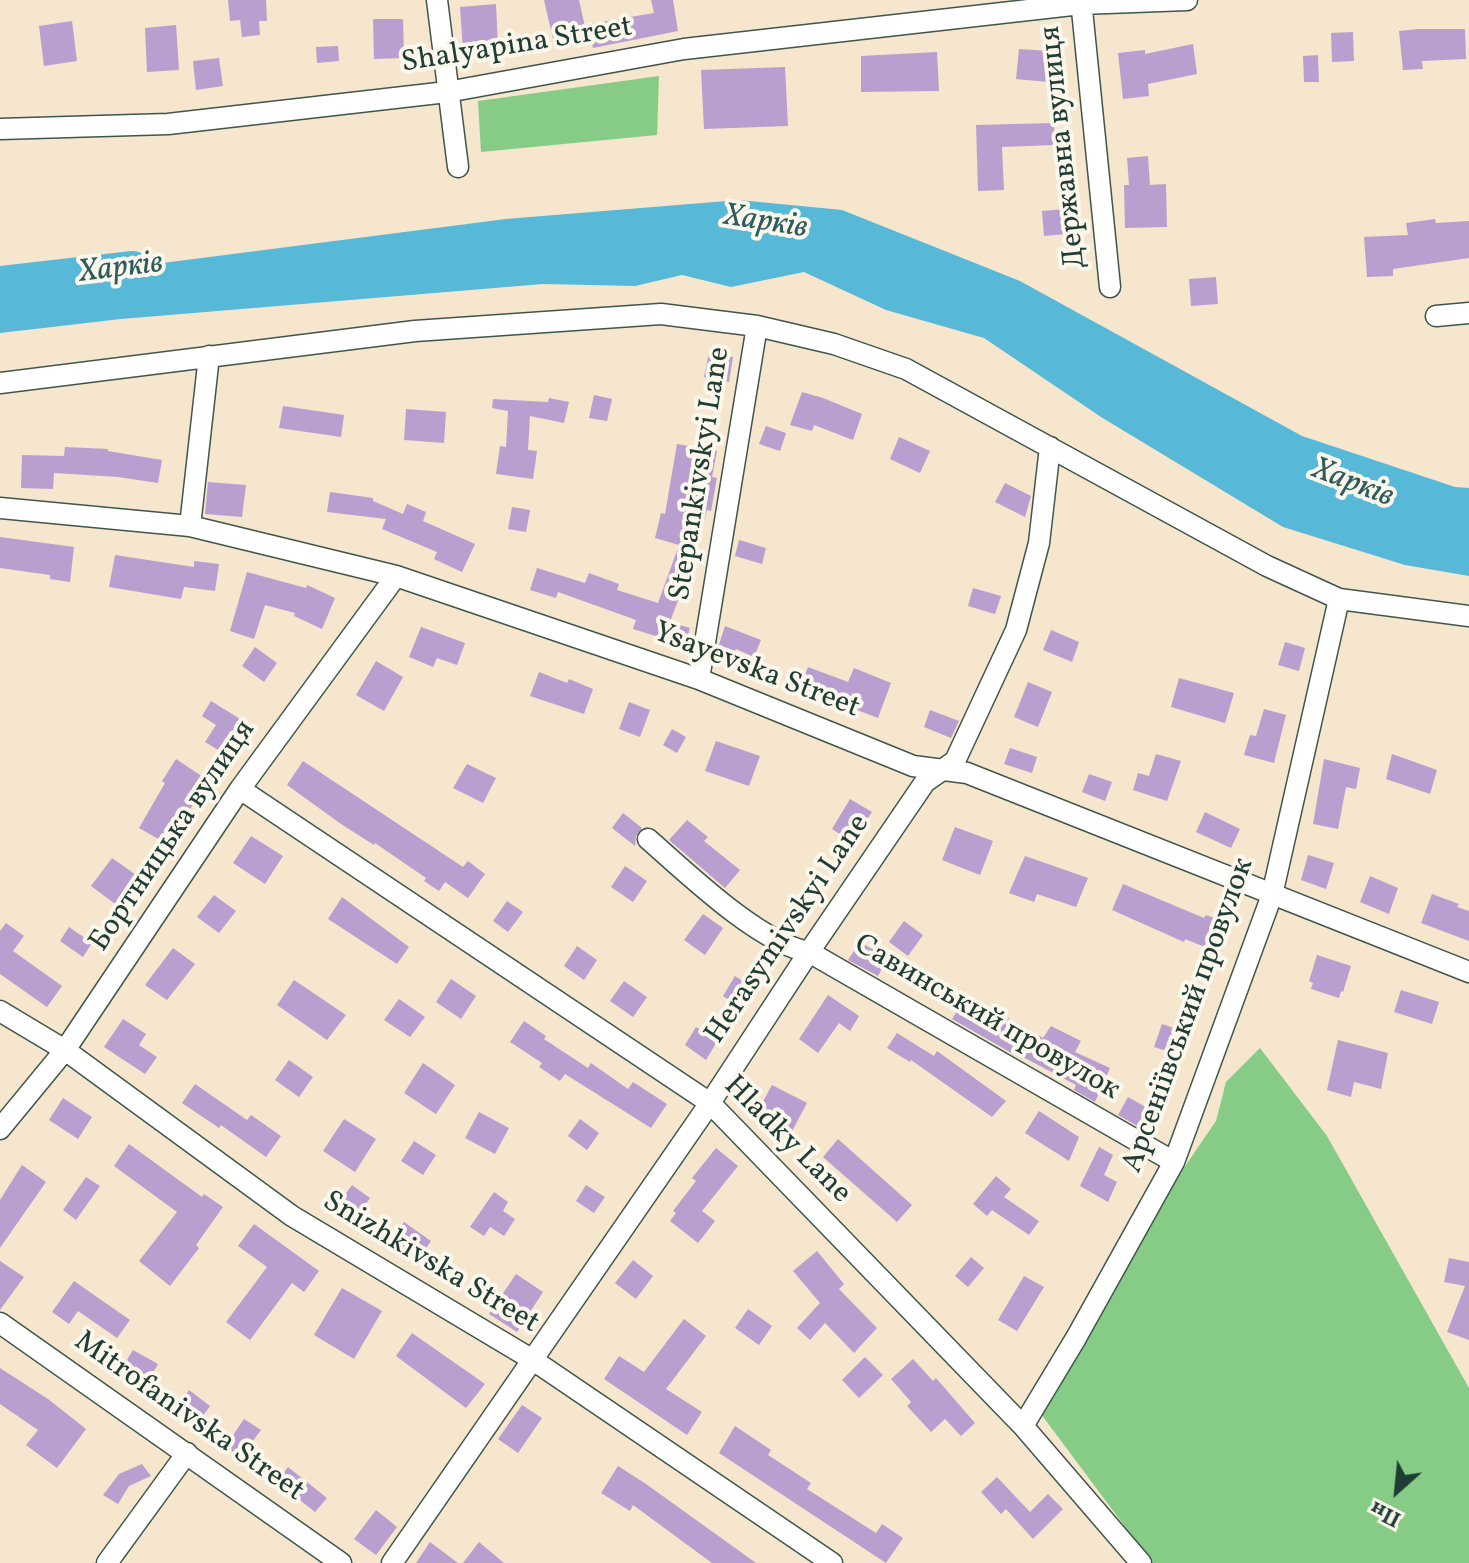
<!DOCTYPE html>
<meta charset="utf-8">
<style>
body{margin:0}
#map{position:relative;width:1469px;height:1563px;overflow:hidden;background:#f5e6cd;font-family:Vollkorn,serif}
canvas{display:block}
.north{position:absolute;left:1357px;top:1451px;width:80px;height:80px;-webkit-text-stroke:6px #fbf7ec;paint-order:stroke;rotate:207deg;font-size:22px;font-weight:700;line-height:32px;text-align:center;color:#1f3d34}
.north::after{content:'';display:block;margin:auto;width:28px;height:36px;background:#1f3d34;clip-path:polygon(50% 0,100% 100%,50% 72%,0 100%)}
</style>
<div id="map">
<canvas width="1469" height="1563"></canvas>
<div class="north">Пн</div>
</div>
<script>
const ctx = document.querySelector('canvas').getContext('2d');
ctx.lineJoin = 'round';
function fillPath(path, color) {
  ctx.fillStyle = color;
  ctx.fill(path, 'evenodd');
}
function stroke(path, color, width, dash) {
  ctx.strokeStyle = color;
  ctx.lineWidth = width;
  ctx.lineCap = dash ? 'butt' : 'round';
  ctx.setLineDash(dash || []);
  ctx.stroke(path);
}
function label(font, color, halo, rows, align = 'center') {
  ctx.font = font + ' Vollkorn,serif';
  ctx.lineWidth = 8;
  ctx.setLineDash([]);
  ctx.textBaseline = 'middle';
  ctx.strokeStyle = halo;
  ctx.fillStyle = color;
  for (const [text, x, y, turn = 0] of rows) {
    ctx.save();
    ctx.translate(x, y);
    ctx.rotate((+turn || 0) * Math.PI / 180);
    ctx.textAlign = isNaN(turn) ? turn : align;
    if (halo) ctx.strokeText(text, 0, 0);
    ctx.fillText(text, 0, 0);
    ctx.restore();
  }
}
fillPath(new Path2D(`
 M659,76L657,135L481,152L478,101Z
 M1260,1048L1327,1136L1469,1388V1563H1152L1041,1414L1136,1238L1216,1121L1226,1082Z`), '#87cc86');
fillPath(new Path2D(`
 M739,200L842,210L1020,281L1302,436L1455,487L1469,488V576L1405,565L1283,527L1101,417L984,338L886,310L804,272L731,287L682,275L635,286L543,284L121,319L0,333V287L147,265L506,219Z`), '#58b8d7');
stroke(new Path2D(`
 M0,284L133,269`), '#58b8d7', 36);
fillPath(new Path2D(`
 M228,0H266L267,21H259L260,35L242,37L240,20L230,21Z
 M544,0H579L586,31L553,39Z
 M651,0H673L678,31L593,48L589,24L654,13Z
 M496,4L498,47L463,51L460,7Z
 M373,19H403L404,58L374,59Z
 M72,21L77,61L44,66L39,26Z
 M176,25L179,70L147,72L145,28Z
 M1419,29H1465L1466,59L1422,61L1423,69L1403,70L1399,31Z
 M1353,32L1354,61L1332,62L1331,33Z
 M1193,44L1197,74L1148,84L1149,96L1123,99L1118,53L1145,50V54Z
 M338,46L339,61L317,63L316,47Z
 M1019,49L1050,51L1048,82L1016,79Z
 M937,52L939,91L861,92V56Z
 M1318,55L1319,82H1304L1303,56Z
 M219,58L223,86L196,90L193,61Z
 M785,67L788,126L704,129L701,70Z
 M1054,123L1055,145L1002,147L1004,190L978,191L976,125Z
 M1148,156L1150,185L1166,184L1167,227L1125,228L1124,185H1129L1127,158Z
 M1065,209L1067,234L1044,236L1042,211Z
 M1435,219L1436,223L1469,221V258L1393,269V276L1367,277L1364,237L1408,235L1406,223Z
 M1216,277L1218,304L1191,306L1189,279Z
 M709,353L733,357L729,382L704,377Z
 M802,392L823,398L862,414L853,440L814,425L812,431L790,425Z
 M594,395L612,399L607,421L589,418Z
 M549,398L569,402L564,423L530,416L528,450L537,451L533,479L496,474L500,446L506,447L508,411L492,408L493,399L548,402Z
 M283,406L344,415L341,437L279,428Z
 M406,409L446,412L444,443L404,440Z
 M766,426L786,433L780,451L759,444Z
 M899,437L930,451L920,473L890,459Z
 M677,444L717,451L712,477L717,478L711,511L707,510L697,549L670,622L690,628L685,645L633,629L636,620L558,592L556,598L530,590L537,568L585,583L589,573L619,584L617,590L658,603L679,545L655,538L661,513L665,514Z
 M65,447L108,449V451L162,460L158,483L118,477L54,473L53,489L21,488L22,455L64,456Z
 M208,482L246,485L242,517L205,514Z
 M1005,483L1031,496L1025,517L995,502Z
 M330,492L373,498V501L403,514L407,504L426,512L423,521L475,544L462,572L434,559L437,552L382,529L386,519L327,512Z
 M512,507L530,510L526,532L508,529Z
 M0,537L74,547L70,582L50,579V575L0,568Z
 M739,540L766,548L762,564L735,556Z
 M115,555L194,567V561L219,564L215,591L184,587L181,599L109,587Z
 M247,572L306,588L307,585L335,598L322,629L294,616L295,613L265,605L254,639L230,631Z
 M973,588L1001,596L995,614L968,606Z
 M725,626L761,640L754,657L736,649L731,659L716,654Z
 M421,627L465,643L457,665L437,658L433,667L409,657Z
 M1051,630L1079,642L1072,662L1043,650Z
 M1285,642L1305,648L1299,671L1278,665Z
 M255,647L277,663L264,682L242,666Z
 M376,661L403,677L384,711L356,695Z
 M808,667L848,682L854,668L891,683L878,718L800,688Z
 M539,672L567,683L569,679L593,689L584,714L530,696Z
 M1179,678L1234,693L1225,723L1171,707Z
 M1028,682L1052,692L1038,727L1014,717Z
 M211,701L253,727L233,759L205,742L216,725L202,716Z
 M629,702L650,710L640,737L619,729Z
 M1264,709L1286,715L1274,763L1244,755L1250,735L1256,736Z
 M930,710L959,721L951,738L924,727Z
 M672,729L686,737L677,753L663,745Z
 M716,741L760,756L749,786L705,771Z
 M1010,748L1037,757L1032,773L1004,764Z
 M1156,754L1181,761L1167,801L1133,790L1138,773L1149,776Z
 M1392,754L1437,770L1430,794L1386,779Z
 M176,759L209,781L182,821L190,825L176,849L139,828L165,783L162,781Z
 M1324,759L1360,768L1356,789L1346,787L1338,829L1313,824Z
 M303,761L463,867L468,861L485,874L468,898L445,882L439,891L424,881L426,878L375,843L374,845L341,824L287,785Z
 M467,764L496,778L483,803L453,788Z
 M1089,774L1112,782L1105,801L1082,792Z
 M850,799L872,812L852,842L832,829Z
 M1205,812L1240,829L1231,848L1196,832Z
 M623,813L642,828L636,836L635,846L612,828Z
 M687,820L708,837L704,841L740,870L725,888L669,840Z
 M955,827L993,841L980,875L942,860Z
 M251,836L283,856L265,884L233,863Z
 M1308,855L1334,863L1326,889L1301,880Z
 M1025,856L1088,878L1076,907L1037,894L1034,902L1009,893Z
 M112,858L139,877L118,906L91,886Z
 M625,866L647,881L633,902L611,887Z
 M1370,876L1398,888L1389,914L1360,902Z
 M1123,884L1204,918L1206,915L1231,924L1220,953L1185,939L1184,942L1112,910Z
 M1432,894L1459,904L1457,907L1469,911V941L1421,923Z
 M214,895L236,911L219,933L197,917Z
 M342,897L409,947L397,964L328,919Z
 M507,901L523,912L508,932L493,921Z
 M703,914L723,928L705,955L684,940Z
 M904,921L923,935L908,956L889,942Z
 M6,923L24,936L13,951L62,986L47,1007L0,974V931Z
 M69,927L92,943L83,957L60,941Z
 M860,942L888,958L878,976L848,960Z
 M577,946L597,960L584,980L564,966Z
 M173,948L195,964L167,1000L145,985Z
 M1317,955L1351,966L1343,992L1341,991L1339,998L1311,989L1313,983L1309,981Z
 M735,976L751,986L738,1006L723,996Z
 M451,979L476,996L461,1019L436,1002Z
 M294,980L346,1015L327,1040L277,1005Z
 M624,981L647,997L633,1017L610,1001Z
 M1401,990L1439,1002L1432,1024L1394,1012Z
 M828,995L859,1016L850,1031L839,1023L818,1053L799,1039Z
 M399,999L425,1017L410,1037L384,1020Z
 M964,1000L1005,1024L1008,1018L1043,1038L1051,1026L1081,1041L1075,1052L1110,1068L1095,1102L1074,1090L1076,1085L1023,1057L1022,1059L952,1019Z
 M123,1019L146,1034L139,1045L157,1057L145,1074L104,1047Z
 M524,1021L546,1036L544,1039L588,1068L591,1063L628,1089L633,1082L667,1104L651,1128L565,1074L560,1081L539,1067L542,1063L510,1042Z
 M1162,1024L1189,1033L1182,1056L1154,1047Z
 M696,1027L718,1040L706,1060L685,1045Z
 M897,1033L934,1056L937,1051L1006,1101L992,1117L911,1060L910,1062L887,1048Z
 M1338,1040L1388,1053L1381,1089L1354,1082L1351,1097L1327,1090Z
 M289,1060L313,1077L299,1097L275,1080Z
 M423,1063L455,1085L436,1114L404,1093Z
 M195,1084L247,1120L251,1115L281,1136L266,1157L221,1125L219,1128L182,1103Z
 M772,1085L807,1103L790,1135L755,1116Z
 M1128,1097L1151,1110L1141,1128L1118,1115Z
 M63,1098L92,1117L78,1139L49,1120Z
 M1039,1111L1079,1137L1069,1161L1025,1133Z
 M479,1112L509,1128L495,1154L465,1138Z
 M344,1119L376,1139L355,1172L323,1151Z
 M580,1119L599,1133L587,1150L568,1136Z
 M838,1139L912,1205L897,1222L823,1157Z
 M414,1141L436,1155L423,1175L401,1161Z
 M129,1144L202,1197L204,1194L223,1207L196,1245L199,1248L170,1286L139,1261L177,1212L114,1166Z
 M1099,1147L1113,1155L1104,1175L1117,1182L1108,1202L1080,1186Z
 M716,1148L738,1166L702,1211L715,1221L698,1243L670,1221L676,1213L673,1211L696,1181L692,1178Z
 M22,1165L46,1182L0,1248V1200Z
 M996,1176L1011,1189L1004,1197L1039,1221L1029,1235L992,1210L987,1216L973,1204Z
 M86,1177L100,1186L76,1220L63,1210Z
 M352,1185L370,1198L354,1220L336,1207Z
 M586,1185L605,1197L594,1213L576,1201Z
 M494,1192L508,1202L503,1211L515,1219L504,1236L490,1227L484,1236L470,1227Z
 M404,1222L431,1241L417,1261L389,1243Z
 M254,1224L319,1271L304,1292L292,1283L250,1340L226,1322L267,1267L238,1246Z
 M817,1251L844,1284L839,1289L877,1328L854,1353L825,1323L810,1340L797,1328L820,1303L793,1271Z
 M971,1257L984,1268L968,1287L955,1276Z
 M1449,1258L1469,1262V1340L1447,1332L1465,1286L1444,1282Z
 M633,1260L653,1276L636,1299L615,1283Z
 M0,1261L24,1277L0,1310Z
 M516,1274L543,1292L517,1332L489,1314Z
 M1024,1276L1044,1287L1017,1331L998,1320Z
 M74,1281L130,1320L117,1338L78,1311L69,1324L52,1312Z
 M342,1288L382,1311L354,1359L314,1335Z
 M748,1309L772,1326L759,1345L735,1328Z
 M684,1319L706,1336L666,1389L702,1412L687,1435L604,1379L619,1356L644,1372Z
 M412,1333L485,1384L466,1408L396,1356Z
 M133,1350L158,1364L148,1382L122,1368Z
 M865,1357L883,1375L859,1398L842,1380Z
 M913,1359L933,1381L936,1378L975,1423L961,1436L945,1419L931,1432L907,1406L911,1402L891,1379Z
 M0,1368L48,1399L86,1429L57,1468L26,1445L38,1430L0,1404Z
 M189,1390L210,1406L197,1424L177,1408Z
 M522,1405L542,1418L518,1453L498,1439Z
 M244,1419L261,1430L241,1457L225,1447Z
 M735,1426L771,1450L768,1455L811,1483L807,1489L876,1533L882,1524L903,1538L886,1563L719,1453Z
 M142,1464L151,1476L129,1486L118,1504L103,1495L119,1474Z
 M618,1466L646,1484L756,1563H712L633,1505L630,1511L601,1493Z
 M288,1467L327,1498L315,1512L277,1482Z
 M997,1477L1030,1512L1048,1494L1063,1509L1033,1539L1006,1509L1001,1514L981,1492Z
 M376,1510L397,1527L376,1555L354,1539Z
 M430,1542L458,1563H416Z
 M479,1542L504,1563H463Z`), '#b89fcf');
const minor = new Path2D(`
 M437,0L458,167
 M1081,0L1110,287
 M0,129L168,124L447,92L684,49L1081,4L1187,0
 M1436,316L1469,313
 M0,383L415,331L661,314L757,326L834,344L906,369L1267,566L1339,599L1469,616
 M0,508L190,526L396,576L699,679L913,766L967,773L1469,972
 M190,526L209,356
 M699,679L757,326
 M240,789L710,1103L1023,1426L1141,1563
 M648,839C687,873 759,943 809,952L1174,1162
 M0,1011L65,1050L292,1216L533,1360L832,1563
 M0,1129L65,1050L240,789L396,576
 M0,1323L341,1563
 M1023,1426L1076,1338L1174,1162L1272,895L1339,599
 M107,1563L187,1453
 M392,1563L710,1103L809,952L925,782L955,761L1016,630L1039,543L1050,447`);
stroke(minor, '#3f564b', 23);
stroke(minor, '#fff', 20);
label('30px', '#1f3d34', '#fbf7ec', [
 ["Shalyapina Street",517,47,-9],
 ["Державна вулиця",1065,147,-96],
 ["Stepankivskyi Lane",702,474,-81],
 ["Ysayevska Street",756,672,21],
 ["Бортницька вулиця",174,837,-56],
 ["Herasymivskyi Lane",789,930,-56],
 ["Арсеніївський провулок",1190,1016,-70],
 ["Савинський провулок",986,1019,30],
 ["Hladky Lane",786,1141,45],
 ["Snizhkivska Street",430,1264,31],
 ["Mitrofanivska Street",188,1418,35]
]);
label('italic 32px', '#2d5c5d', '#fbf7ec', [
 ["Харків",765,224,9],
 ["Харків",121,270,-7],
 ["Харків",1352,485,21]
]);
</script>
